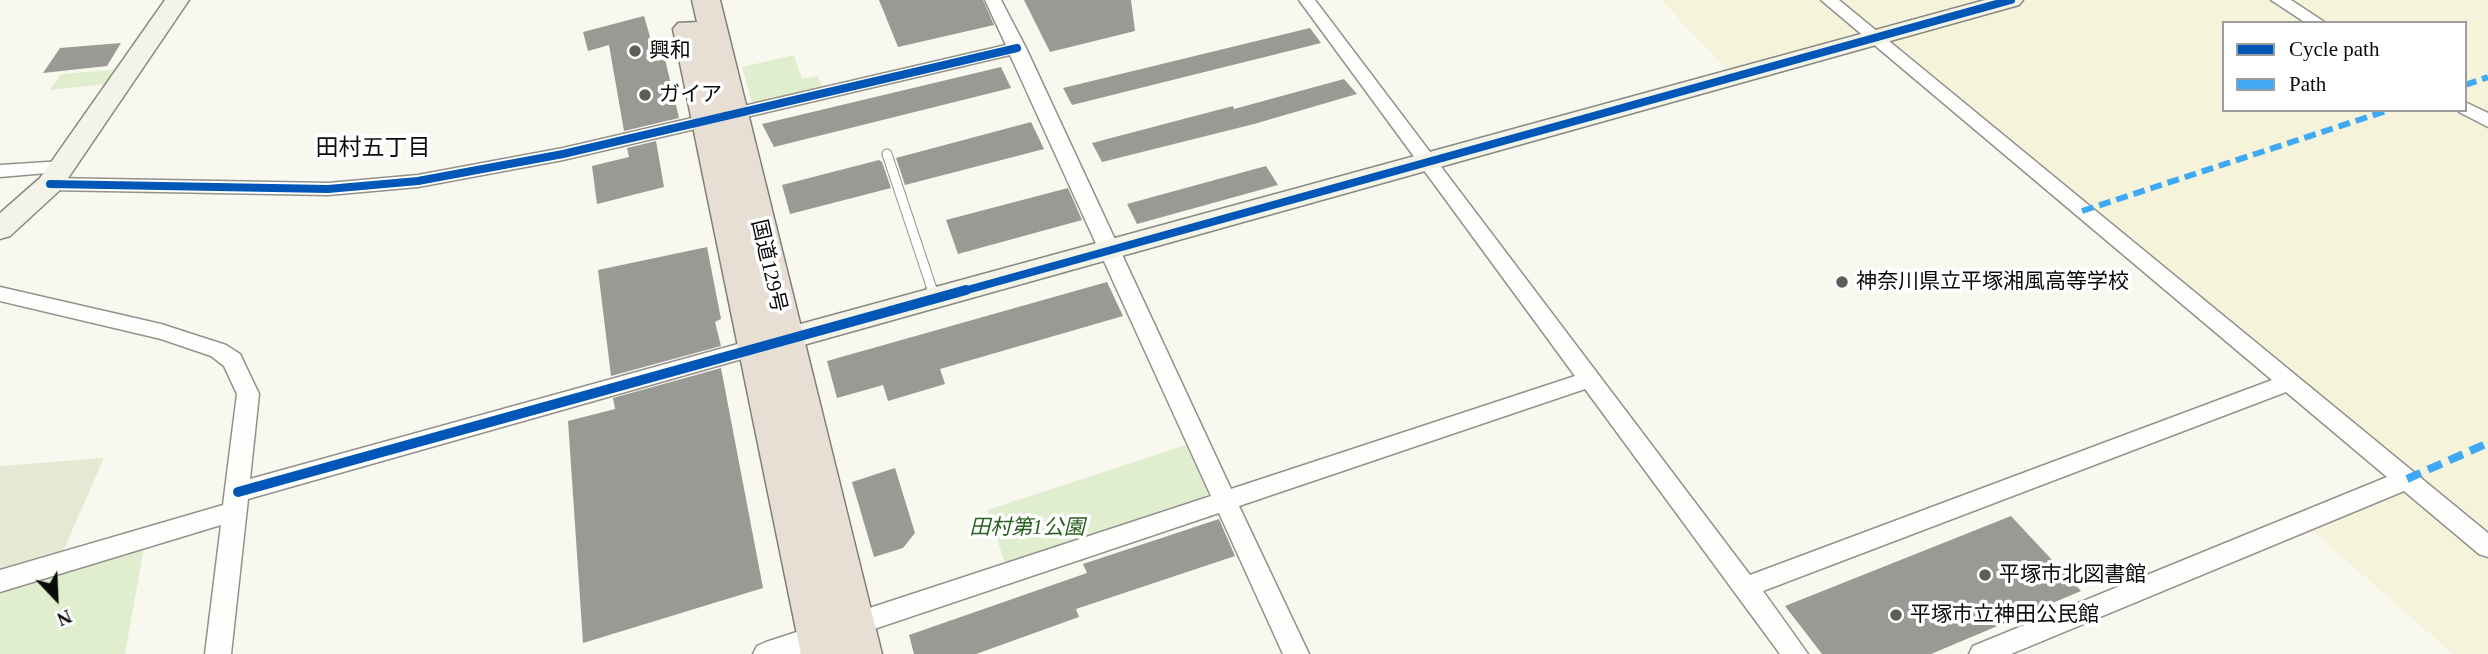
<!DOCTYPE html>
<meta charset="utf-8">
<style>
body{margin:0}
#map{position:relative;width:2488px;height:654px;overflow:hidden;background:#f9f8ee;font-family:"Times New Roman",serif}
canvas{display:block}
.legend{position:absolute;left:2222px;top:21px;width:245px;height:91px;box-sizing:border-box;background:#fff;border:2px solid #9d9d9d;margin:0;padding:9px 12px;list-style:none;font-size:21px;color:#0a0a0a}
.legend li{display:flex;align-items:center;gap:14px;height:35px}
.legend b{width:35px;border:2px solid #9d9d9d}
.north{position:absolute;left:21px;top:563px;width:70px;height:70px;-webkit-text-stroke:5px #fff;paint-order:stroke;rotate:157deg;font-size:19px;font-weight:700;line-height:28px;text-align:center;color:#0a0a0a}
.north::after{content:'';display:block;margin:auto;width:24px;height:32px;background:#0a0a0a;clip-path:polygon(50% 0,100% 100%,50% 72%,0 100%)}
</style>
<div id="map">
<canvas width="2488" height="654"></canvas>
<ul class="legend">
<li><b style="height:9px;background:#0057b8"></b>Cycle path</li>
<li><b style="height:9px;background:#3fa9f5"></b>Path</li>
</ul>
<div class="north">N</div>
</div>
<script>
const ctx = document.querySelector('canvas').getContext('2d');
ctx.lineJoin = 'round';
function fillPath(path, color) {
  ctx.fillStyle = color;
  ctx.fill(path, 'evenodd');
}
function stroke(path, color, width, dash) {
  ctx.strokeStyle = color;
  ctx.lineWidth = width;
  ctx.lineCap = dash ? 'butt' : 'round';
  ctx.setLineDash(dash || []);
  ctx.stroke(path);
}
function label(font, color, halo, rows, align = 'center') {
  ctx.font = font + ' "Times New Roman","Noto Sans JP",serif';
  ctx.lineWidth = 7;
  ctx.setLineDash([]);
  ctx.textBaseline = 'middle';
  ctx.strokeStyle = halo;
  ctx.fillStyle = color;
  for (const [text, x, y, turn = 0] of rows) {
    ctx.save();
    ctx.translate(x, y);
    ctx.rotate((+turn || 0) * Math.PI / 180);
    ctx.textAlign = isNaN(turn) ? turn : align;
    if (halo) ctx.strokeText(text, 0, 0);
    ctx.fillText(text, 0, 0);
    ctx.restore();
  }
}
fillPath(new Path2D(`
 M1661,0H2488V654H2453L2310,529L2428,481L2105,221L1876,28L1727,70ZM2224,23H2465V110H2224Z`), '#f5f4db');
fillPath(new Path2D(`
 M794,55L802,79L818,76L822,87L752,103L742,67Z
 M119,69L109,84L50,90L61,74Z
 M1186,445L1208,492L1205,498L1006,566L987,510Z
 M144,548L125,654H0V589Z`), '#e0eecf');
fillPath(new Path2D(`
 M104,458L60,558L0,576V466Z`), '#e3e9d2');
fillPath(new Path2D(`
 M879,0H983L994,25L898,47Z
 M1024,0H1131L1135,31L1050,52Z
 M644,16L657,61L665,59L679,118L624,131L609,45L588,51L583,32Z
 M1310,28L1321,43L1072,105L1063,88Z
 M121,43L107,66L43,73L60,48Z
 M1001,67L1011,88L774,147L762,124Z
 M1344,79L1357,94L1254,124L1102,162L1092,143L1233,106L1234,109Z
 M1031,122L1044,149L905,185L896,158Z
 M656,141L664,187L597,204L592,166L629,157L627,148Z
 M879,160L882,162L891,188L790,214L782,185Z
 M1266,166L1278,185L1137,224L1127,204Z
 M1068,188L1082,220L958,254L946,220Z
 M707,247L721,319L715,322L721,346L611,376L598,270Z
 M1107,282L1123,316L940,369L945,384L888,401L883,385L837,398L827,361Z
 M721,368L763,588L583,643L568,421L615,409L613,398Z
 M895,468L915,533L903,548L874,557L852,482Z
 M2011,516L2081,591L1931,654H1822L1785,606Z
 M1219,519L1235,556L1076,609L1079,617L976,654H914L909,635L1087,573L1083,564Z`), '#9b9994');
const laneFar1 = new Path2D(`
 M887,154L933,292`);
const lane = new Path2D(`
 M932,290L935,298`);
const street = new Path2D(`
 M985,0H1001L1026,48L1231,489L1575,376L1299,0H1315L1750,575L2272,380L1821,0H1839L2488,533V557L2479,554L2404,491L2011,654H1969L1973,646L2387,477L2286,392L1763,591L1808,654H1780L1585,389L1239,506L1309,654H1283L1219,513L800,654H753L757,646L766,642L1211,496L1010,55L563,160L418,187L328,195L50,190L41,184L50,178L328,183L418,175L563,148L1006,45Z
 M2271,0H2291L2326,23H2306Z
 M2465,102L2488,113V127L2459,112L2465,110Z
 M63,161L70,163L72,167L70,171L0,177V165Z
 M0,287L161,324L226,345L240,354L259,394L250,479L756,339L764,341L767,347L764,353L756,355L248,499L231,654H205L221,525L0,592V570L223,505L237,394L224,366L211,356L161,339L0,301Z`);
const secondary = new Path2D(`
 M165,0H189L60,190L10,236L0,239V213L40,178Z
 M1985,0H2023L2019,5L764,356L753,353L749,345L753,337L764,334Z`);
const highway = new Path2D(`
 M692,0H720L882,654H801L673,29L678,23L697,22Z`);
stroke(laneFar1, '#92918d', 11);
stroke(lane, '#92918d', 15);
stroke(street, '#92918d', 3);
stroke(secondary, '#888883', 3);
stroke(highway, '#7f7e7a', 3);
stroke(laneFar1, '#fefefc', 9);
stroke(lane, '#fefefc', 11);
fillPath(street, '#fefefc');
fillPath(secondary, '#f3f3e7');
fillPath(highway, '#e7ded4');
stroke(new Path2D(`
 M2465,85L2488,77
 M2082,211L2389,110`), '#3fa9f5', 6, [12, 6]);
stroke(new Path2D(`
 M2407,479L2488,443`), '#3fa9f5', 8, [15, 8]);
stroke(new Path2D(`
 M50,184L328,189L418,181L563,154L1017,48
 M960,292L2011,0`), '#0057b8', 8);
stroke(new Path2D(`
 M238,492L966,290`), '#0057b8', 10);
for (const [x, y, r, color] of [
 [635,51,7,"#5e5d5a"],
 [645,95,7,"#5e5d5a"],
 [1842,282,7,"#5e5d5a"],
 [1985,575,7,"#5e5d5a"],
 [1896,615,7,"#5e5d5a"]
]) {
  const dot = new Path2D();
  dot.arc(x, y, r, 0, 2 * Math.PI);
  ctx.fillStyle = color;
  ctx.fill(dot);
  stroke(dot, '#fff', 2.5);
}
label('21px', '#0a0a0a', '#fff', [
 ["興和",649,51],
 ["ガイア",659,95],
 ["神奈川県立平塚湘風高等学校",1856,282],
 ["平塚市北図書館",1999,575],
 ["平塚市立神田公民館",1910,615]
], 'left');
label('21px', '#0a0a0a', '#fff', [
 ["国道129号",768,266,77]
]);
label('italic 21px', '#285e1f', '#fff', [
 ["田村第1公園",1027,528]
]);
label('23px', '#0a0a0a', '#fff', [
 ["田村五丁目",373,149]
]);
</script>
